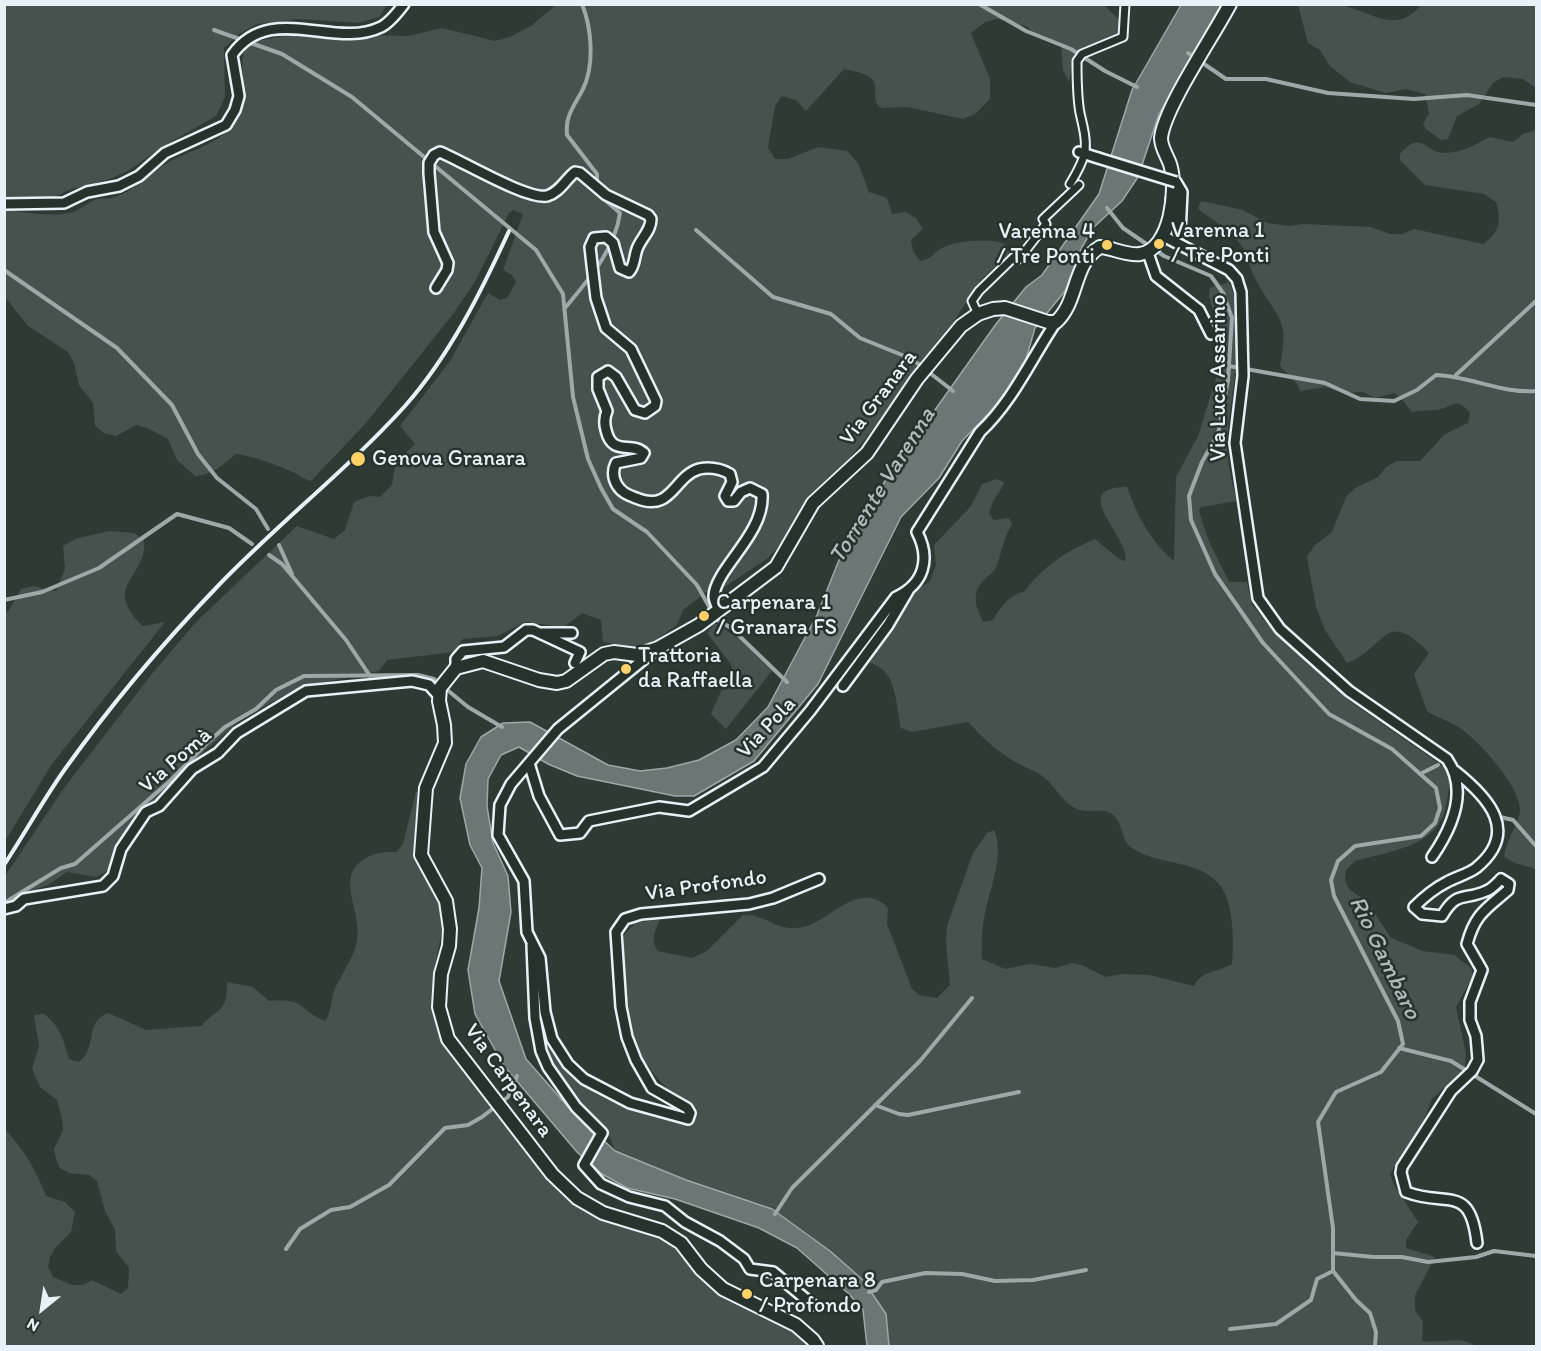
<!DOCTYPE html>
<meta charset="utf-8">
<style>
body{margin:0}
#map{position:relative;width:1541px;height:1351px;overflow:hidden;background:#2e3b35;font-family:Itim,sans-serif}
canvas{display:block}
.frame{position:absolute;inset:0;border:6px solid #e8f1f8;pointer-events:none}
.north{position:absolute;left:12px;top:1279px;width:60px;height:60px;-webkit-text-stroke:4px #26332d;paint-order:stroke;rotate:210deg;font-size:16px;font-weight:700;line-height:24px;text-align:center;color:#e8f1f8}
.north::after{content:'';display:block;margin:auto;width:21px;height:27px;background:#e8f1f8;clip-path:polygon(50% 0,100% 100%,50% 72%,0 100%)}
</style>
<div id="map">
<canvas width="1541" height="1351"></canvas>
<div class="frame"></div>
<div class="north">N</div>
</div>
<script>
const ctx = document.querySelector('canvas').getContext('2d');
ctx.lineJoin = 'round';
function fillPath(path, color) {
  ctx.fillStyle = color;
  ctx.fill(path, 'evenodd');
}
function stroke(path, color, width, dash) {
  ctx.strokeStyle = color;
  ctx.lineWidth = width;
  ctx.lineCap = dash ? 'butt' : 'round';
  ctx.setLineDash(dash || []);
  ctx.stroke(path);
}
function label(font, color, halo, rows, align = 'center') {
  ctx.font = font + ' Itim,sans-serif';
  ctx.lineWidth = 5;
  ctx.setLineDash([]);
  ctx.textBaseline = 'middle';
  ctx.strokeStyle = halo;
  ctx.fillStyle = color;
  for (const [text, x, y, turn = 0] of rows) {
    ctx.save();
    ctx.translate(x, y);
    ctx.rotate((+turn || 0) * Math.PI / 180);
    ctx.textAlign = isNaN(turn) ? turn : align;
    if (halo) ctx.strokeText(text, 0, 0);
    ctx.fillText(text, 0, 0);
    ctx.restore();
  }
}
fillPath(new Path2D(`
 M557,4H1106V7L1119,20L1118,34L1082,48L1073,62L1069,82L1063,70L1061,45L1039,37L1026,26L997,19L985,22L971,33L990,79V99L975,114L963,119L908,107L882,108C869,101 880,87 872,79C866,73 852,71 844,69L806,111L796,100L782,96L775,106L768,148L775,159H788L818,147L847,151L858,163L869,192L887,198L892,214L905,212L916,218L923,229L911,240L913,251L920,261C931,260 934,251 944,247C955,241 996,237 1005,245C1006,246 1010,252 1010,253L981,280L954,321L874,428L848,460L811,494L782,542L768,558L723,588L705,593L683,610L677,625L656,640L636,648L603,642L601,620L582,613L564,627L525,622L498,636L463,639L453,652L387,660L379,671L300,687L240,720L182,771L157,800L142,810L120,841L109,870L96,877L67,872L48,885L5,899V876L64,788L151,675L196,622L297,526L334,539L345,530L354,502L370,496L380,497L392,485L395,467L401,457L415,444L400,426L450,361L488,293L500,300L507,298L516,282L512,275L503,270L523,214L513,210L509,213L476,280L453,314L366,423L311,481C302,479 299,474 290,471C272,463 256,457 236,454C223,465 212,475 195,476L177,460L168,439L147,428L136,425L116,436L104,433L95,426L93,403L79,385L74,363L68,352L28,326L5,297V210C25,212 48,217 69,213C80,211 87,202 97,199C101,198 106,199 111,198C133,193 149,174 169,162C194,148 225,144 240,114C251,91 235,68 247,43L299,33L408,36L442,28L495,41L510,37L531,26Z
 M5,5H387L379,17L359,23L298,19L257,24L239,34L224,48L225,97L216,116L162,147L128,171L109,179L69,190L48,200L5,198Z
 M1298,5C1311,4 1327,2 1340,5C1372,11 1395,36 1421,5H1536V88L1523,79L1503,77L1493,83L1479,104L1457,116L1448,139L1441,140L1426,129L1423,124L1429,113L1425,94L1406,89L1386,93L1350,82L1330,66L1320,50L1308,43Z
 M1536,130V869L1515,863L1504,857C1506,840 1520,822 1520,809C1519,785 1479,741 1460,728C1450,721 1437,718 1427,711L1414,674L1429,653C1384,606 1386,649 1347,663L1325,630L1316,607L1307,557L1314,546L1332,532L1346,497L1355,488L1378,477L1386,467L1397,461H1420L1445,434L1468,423L1470,413C1456,395 1451,409 1436,410C1428,410 1420,411 1412,412L1400,397L1394,393L1375,398L1363,392L1344,393L1325,387L1300,391L1298,385L1280,366C1291,315 1275,318 1255,278C1248,265 1248,252 1237,240C1226,227 1211,219 1198,209L1201,201L1243,210L1267,223L1289,226L1303,224L1371,227L1390,234H1402L1414,229L1483,244C1499,234 1502,220 1496,202L1484,194L1425,185L1400,160V154C1422,128 1425,154 1446,153C1464,152 1474,145 1490,137L1513,142L1523,134Z
 M1229,282C1251,328 1228,396 1227,446C1227,465 1233,484 1236,501L1201,507L1199,511L1208,539L1229,582H1247L1252,605L1276,634L1351,702L1447,769C1451,779 1449,789 1447,800C1442,847 1393,850 1355,861L1346,870L1345,880L1349,889L1368,903L1391,938L1423,951L1454,955L1471,968L1473,976L1456,1007L1466,1054L1465,1069L1432,1099L1423,1122L1390,1174L1394,1185L1418,1222L1406,1240V1248L1435,1257L1415,1295V1310L1423,1322L1422,1341C1440,1344 1460,1335 1475,1346H889L886,1314L863,1280L830,1251L772,1209L686,1180L615,1151C608,1128 602,1126 587,1110C564,1087 548,1063 540,1032L543,1029C570,1097 618,1105 682,1125L696,1118V1111C624,1062 624,1016 624,935L635,923L660,919C655,931 650,940 658,951L692,958L707,951L743,915C767,913 779,936 810,925C833,915 863,881 888,908L887,924L912,989L919,995L937,998L950,985L946,943L947,926L973,853L987,833L994,830C1005,854 990,888 985,913C982,928 981,943 982,959L1005,969L1030,964L1056,968L1072,963L1082,965L1106,977L1122,974L1149,975L1194,986C1203,969 1217,973 1232,964C1234,941 1234,902 1219,884C1198,859 1158,866 1132,848C1120,840 1124,823 1112,814C1101,807 1086,815 1073,807C1060,799 1054,784 1041,775C1031,769 1019,765 1009,758C993,748 980,735 968,722L912,732L901,728C896,706 897,668 869,663L912,594L930,581L936,565L934,545L971,506L982,484L997,479L1004,482C1000,495 992,498 989,514L994,520L1009,518L1012,524C1002,541 1002,555 995,569C993,573 988,576 985,579C970,593 976,606 983,622L993,620C1000,608 1010,594 1024,592C1042,567 1066,551 1095,539L1119,559L1126,561C1125,557 1125,551 1123,547C1115,525 1075,487 1127,487C1137,515 1151,542 1174,561L1176,477L1198,436L1216,378L1219,332L1209,296L1210,288Z
 M109,531L134,533L144,540C148,578 100,585 143,626L165,622L52,764L5,841V614L9,610L21,589L33,586L56,591L65,569L63,546L75,539Z
 M715,623L739,639L772,671L726,729L711,714L732,666L707,633Z
 M416,792L420,793L416,818L415,856L439,902L443,925L435,965L432,1006L444,1043L549,1179L668,1242L707,1283L722,1294L777,1319L802,1337L811,1346H5L4,1129C23,1147 37,1172 46,1196L65,1202L75,1212L71,1232L55,1248L50,1257L48,1267L53,1277L72,1285H83L92,1280L121,1294L128,1288L129,1268L116,1251L115,1230L105,1211L97,1181L89,1175L69,1173L60,1168L56,1159L54,1149L63,1130L62,1119L57,1100L40,1087L32,1069L39,1046L34,1015L44,1014C60,1026 64,1041 69,1059L79,1062C98,1047 84,1022 108,1013L146,1030L201,1026C219,1006 227,1014 227,982L253,987L269,1001C308,998 296,1009 325,1021C332,1011 330,1002 334,991C341,974 353,960 357,941C363,914 335,878 363,860C375,852 382,852 397,852L403,844Z`), '#45524e');
const water = new Path2D(`
 M1181,5H1221L1159,114L1138,177L1122,201L1094,227L1082,247L1065,291L1035,328L1026,359L1006,396L962,441L939,478L901,517L818,684L754,761L694,796H675L577,776L548,764L519,747L501,755L488,779L487,806L493,843L508,876L511,912L499,981L526,1059L569,1108L615,1151L686,1180L772,1209L830,1251L863,1280L886,1314L889,1346H867L863,1310L849,1294L797,1248L759,1228L675,1199L627,1188L602,1174L577,1152L504,1066L475,1014L468,970L479,908L482,868L470,845L460,798L466,764L481,737L503,723L530,722L608,765L640,771L667,768L699,760L736,740L768,707L817,615L839,560L888,476L996,324L1026,287L1042,275L1099,194L1132,90Z`);
fillPath(water, '#6b7775');
stroke(water, '#9da8a9', 1.5);
stroke(new Path2D(`
 M979,4L1026,31L1071,49L1105,71L1137,87
 M214,30L282,54L352,97L536,250L563,294L573,397L588,459L601,488L613,509L647,532L697,585L716,619L731,628L787,682
 M1188,53L1226,79H1266L1328,93L1414,99L1467,95L1536,105
 M1107,208L1123,228L1164,256L1211,276L1223,293L1232,318L1228,380L1218,434L1202,462L1189,496L1191,520L1215,574L1263,643L1329,714L1392,749L1436,788L1440,808L1435,823L1421,836L1355,846L1338,861L1331,880L1334,896L1398,1021L1403,1044L1381,1072L1336,1092L1318,1122L1333,1228V1271L1356,1300L1370,1313L1376,1332L1375,1346
 M696,230L773,297L831,314L860,338L912,359L953,391
 M4,270L117,348L172,405L198,454L217,478L256,509L268,529
 M565,308C588,280 615,250 620,213L597,193V174L567,135C565,116 574,106 582,91C595,67 592,29 582,4
 M1229,366L1325,383L1360,399L1394,401L1417,390L1436,375C1469,376 1503,394 1536,391
 M1456,375L1536,301
 M279,545L292,574
 M269,555L282,564L346,640L370,676
 M4,600L42,592L99,568L177,514L229,528L252,544
 M1420,774L1438,765
 M1500,817L1513,820L1536,846
 M4,903L61,868L75,864L171,780L206,744L225,727L256,709L276,690L304,676L418,675L434,679L468,707L502,727
 M1399,1048L1451,1061L1536,1114
 M875,1105L899,1114L908,1115L1019,1092
 M775,1214L792,1188L920,1061L972,998
 M286,1249L300,1229L331,1210L350,1207L389,1185L445,1128L468,1125L482,1117L508,1097L517,1076
 M1333,1253L1373,1257H1402L1428,1262L1476,1257L1494,1251L1536,1256
 M869,1292L876,1290L882,1282L925,1273L962,1274L995,1281L1033,1280L1086,1270
 M1230,1329L1276,1324L1311,1300L1317,1279L1333,1271`), '#9da8a9', 4);
const pedestrian = new Path2D(`
 M1070,184C1089,153 1088,147 1080,113C1077,97 1077,78 1077,61L1082,54L1123,37L1125,4
 M978,314L972,301L979,291L1014,257L1019,259L1046,224L1043,219L1079,185`);
const minor = new Path2D(`
 M1079,152L1098,158
 M1171,200L1177,204V233L1180,234L1182,192L1176,182
 M4,204L64,203L87,192L119,186L139,176L165,153L226,125L235,110L239,96L232,55C270,1 334,50 381,27C389,23 398,12 404,4
 M1165,237L1229,270L1237,279L1241,292L1243,376L1235,443L1258,598L1280,629L1349,691L1447,759C1469,791 1452,828 1432,857
 M1148,253L1156,276L1199,310L1211,334
 M436,288L447,270L448,263L434,232L429,173V163L434,155L440,152C462,161 527,200 547,196C560,192 565,180 575,172L580,173L606,195L648,215L651,219C651,231 641,238 637,249C634,257 635,266 629,272L620,268L613,243L606,237L594,238L590,247L592,265L596,298L606,328L631,349L656,401L655,406L645,413L635,410L616,377L608,371L598,377V389L607,411C604,418 604,423 606,430C612,457 632,441 644,453L641,458L616,463C612,471 613,478 617,485C622,493 628,495 636,498C672,513 673,477 699,469C709,467 721,469 730,474L732,482L725,496L728,501H734L741,492L750,488L762,494C765,534 715,569 714,596C714,601 717,606 719,610
 M542,633H572
 M654,651L558,729L511,784L500,805L498,835L524,881L527,932L540,958L545,1012L552,1039L568,1064L584,1079L630,1103L688,1119L690,1113L687,1108L652,1088L636,1060L627,1037L621,1007L616,932L625,919L641,914L749,904L773,898L819,879
 M456,668V659L463,651L504,647L526,630H533L580,652L575,663
 M843,686L888,625L908,591
 M529,763L539,796L560,835L580,833L589,821L659,807L689,811L763,767L810,711L896,597C924,584 931,559 917,532L980,432C1013,401 1031,359 1056,322
 M1455,771C1489,798 1520,832 1476,868C1468,874 1456,877 1447,882C1435,888 1424,897 1414,907L1422,914L1442,916C1457,890 1464,901 1486,891C1492,889 1497,883 1501,879L1509,884L1508,890C1486,909 1475,914 1467,944L1482,970L1470,1002V1020L1476,1036L1478,1060L1472,1071L1451,1091L1402,1167L1401,1173L1406,1192C1448,1208 1470,1183 1477,1243
 M4,909L16,906L24,899L103,886L113,876L121,849L146,812L159,806L192,769L218,753L237,733L306,691L412,681L429,685L438,695
 M532,945L535,1018L541,1051L548,1067L576,1107L602,1133L584,1165L601,1184L629,1197L665,1206L685,1222L720,1241L744,1259L750,1269L773,1272L813,1305`);
const tertiary = new Path2D(`
 M817,1346L813,1340L796,1325L723,1289L701,1269L681,1243L662,1231L603,1213L577,1198L552,1174L448,1039L439,1007L441,974L449,946L450,929L446,901L421,855L426,788L445,743L444,725L439,701L440,688L456,668L483,661L539,680L557,683L566,681L604,654L614,652L637,655L658,648L699,625L776,567L813,503L867,453L917,379L961,326L978,314L993,309L1005,308L1048,322H1056C1079,301 1072,264 1100,247C1113,248 1128,256 1140,254C1171,250 1178,188 1170,164C1167,155 1161,148 1161,138C1164,108 1214,35 1230,4`);
stroke(pedestrian, '#e8f1f8', 11);
stroke(minor, '#e8f1f8', 14);
stroke(tertiary, '#e8f1f8', 16);
stroke(pedestrian, '#26332d', 7);
stroke(minor, '#26332d', 9);
stroke(tertiary, '#26332d', 12);
stroke(new Path2D(`
 M4,865C25,833 43,800 65,769C110,706 162,644 216,588C276,525 346,471 405,406C450,355 481,292 509,231`), '#e8f1f8', 4);
const minorBridge = new Path2D(`
 M1098,158L1176,182`);
stroke(minorBridge, '#e8f1f8', 14, []);
stroke(minorBridge, '#26332d', 9);
for (const [x, y, r, color] of [
 [1159,244,6,"#ffd166"],
 [1107,245,6,"#ffd166"],
 [358,459,8,"#ffd166"],
 [704,616,6,"#ffd166"],
 [626,669,6,"#ffd166"],
 [747,1294,6,"#ffd166"]
]) {
  const dot = new Path2D();
  dot.arc(x, y, r, 0, 2 * Math.PI);
  ctx.fillStyle = color;
  ctx.fill(dot);
  stroke(dot, '#26332d', 2);
}
label('22px', '#e8f1f8', '#26332d', [
 ["Varenna 1",1171,231],
 ["/ Tre Ponti",1171,256],
 ["Varenna 4",1095,232,"right"],
 ["/ Tre Ponti",1095,257,"right"],
 ["Genova Granara",372,459],
 ["Carpenara 1",716,603],
 ["/ Granara FS",716,628],
 ["Trattoria",638,656],
 ["da Raffaella",638,681],
 ["Carpenara 8",759,1281],
 ["/ Profondo",759,1306]
], 'left');
label('22px', '#e8f1f8', '#26332d', [
 ["Via Luca Assarino",1219,378,-90],
 ["Via Granara",879,398,-53],
 ["Via Pola",767,728,-47],
 ["Via Pomà",176,761,-41],
 ["Via Profondo",706,886,-8],
 ["Via Carpenara",508,1081,54]
]);
label('italic 24px', '#b0babd', '#26332d', [
 ["Torrente Varenna",883,486,-58],
 ["Rio Gambaro",1384,958,64]
]);
</script>
